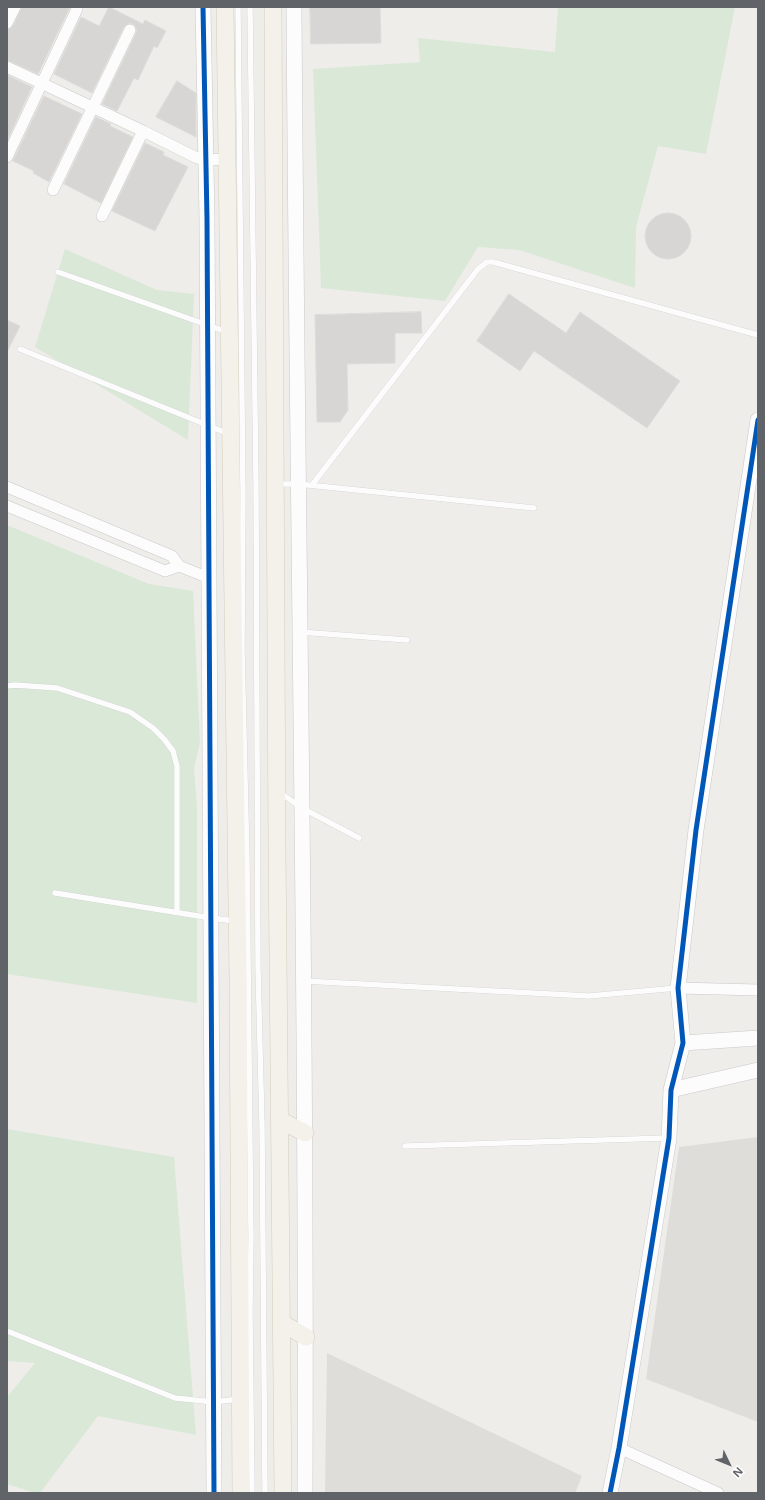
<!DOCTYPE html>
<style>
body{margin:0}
#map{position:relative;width:765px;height:1500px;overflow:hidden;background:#efedea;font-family:"Open Sans",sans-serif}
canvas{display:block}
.frame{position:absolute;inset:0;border:8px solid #606367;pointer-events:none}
.north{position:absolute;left:709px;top:1444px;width:40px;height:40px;-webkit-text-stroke:3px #fff;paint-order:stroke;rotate:133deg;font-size:11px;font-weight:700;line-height:16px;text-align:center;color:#606367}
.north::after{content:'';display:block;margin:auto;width:14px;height:18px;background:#606367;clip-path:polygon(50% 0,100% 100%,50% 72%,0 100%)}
</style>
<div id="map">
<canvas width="765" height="1500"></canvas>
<div class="frame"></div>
<div class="north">N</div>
</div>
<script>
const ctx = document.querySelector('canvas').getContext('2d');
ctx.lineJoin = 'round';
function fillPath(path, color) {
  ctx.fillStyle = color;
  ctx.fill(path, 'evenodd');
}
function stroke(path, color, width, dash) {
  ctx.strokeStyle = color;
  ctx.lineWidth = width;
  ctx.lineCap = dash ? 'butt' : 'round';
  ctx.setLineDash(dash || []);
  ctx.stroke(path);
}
fillPath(new Path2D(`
 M758,1137V1422L646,1379L679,1147Z
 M327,1353L582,1476L575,1493H325Z`), '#deddda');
fillPath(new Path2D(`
 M558,7H735L706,154L658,146L636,227L635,288L519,250L478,247L445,301L321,288L313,69L420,62L418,38L555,52Z
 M65,249L157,290L194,294L188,440L35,347Z
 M7,525L149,584L193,591L200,743L194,768L197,806V1003L7,974Z
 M7,1129L174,1157L196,1435L98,1416L40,1493H35L7,1484V1397L35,1363L7,1361Z`), '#dae8d8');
const building = new Path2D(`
 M22,7H70L38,74L7,60V30L13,26Z
 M109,7L143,24L145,20L166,31L157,48L154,46L138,80L134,78L117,111L102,104L136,33L137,29L133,24L129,23L124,27L92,93L54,74L81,17L99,26Z
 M310,7H380L381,43L311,44Z
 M7,75L32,87L7,141Z
 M177,81L196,93V137L156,117Z
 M44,96L82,114L49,182L33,173L34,171L13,161Z
 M96,117L111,124L110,126L133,137L101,203L64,184Z
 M145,143L164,152L163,155L188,167L155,231L112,211Z
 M645 236a23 23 0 1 1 46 0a23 23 0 1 1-46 0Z
 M509,294L566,333L580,312L680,381L647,428L534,351L520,371L477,341Z
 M421,312L422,333H395V363L347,364L348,410L340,422H317L315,315Z
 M7,320L20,326L7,352Z`);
fillPath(building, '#d7d6d4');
stroke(building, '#dedcd9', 1);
const lane = new Path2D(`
 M238,7L243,495L242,650L247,859L251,1238L250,1313L252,1493
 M250,7L256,486L258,968L262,1125L265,1493
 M58,272L227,332
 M20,349L229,434
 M278,484H298L534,508
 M312,485L478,269L487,262H493L758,335
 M300,632L407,640
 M7,686L15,685L57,688L130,712L153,728L164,739L173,751L177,766V912
 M279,792L302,808L359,838
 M55,893L211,918L235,921
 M304,981L589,996L677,988
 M405,1146L668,1138
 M7,1331L175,1398L214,1402L239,1399`);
const street = new Path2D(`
 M7,23L15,7
 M7,67L143,131L197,158L205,160L227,159
 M7,157L77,9
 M53,190L130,30
 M102,216L143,131
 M7,487L172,556L179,566L209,578
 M7,506L165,571L179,566
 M678,988L758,990
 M619,1448L718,1493`);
const secondary = new Path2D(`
 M203,7L207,219L214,1493
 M294,7C297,502 307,998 305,1493
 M683,1043L758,1038
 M671,1090L758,1070
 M610,1493L619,1448L669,1138L671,1090L683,1043L678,988L696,830L758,420`);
const primary = new Path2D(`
 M225,7L238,978L241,1493
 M273,7L277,849L283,1493
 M280,1120L305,1133
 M282,1323L306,1337`);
stroke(lane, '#c9c9c9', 6);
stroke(street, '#c9c9c9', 12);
stroke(secondary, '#c9c9c9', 16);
stroke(primary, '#d4cdbb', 18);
stroke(lane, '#fdfcfc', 5.5);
stroke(street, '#fdfcfc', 11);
stroke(secondary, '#fdfcfc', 15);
stroke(primary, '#f3f1ea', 17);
stroke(new Path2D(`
 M203,7L207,219L214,1493
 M610,1493L619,1448L669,1138L671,1090L683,1043L678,988L696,830L758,420`), '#0057b8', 5);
</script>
